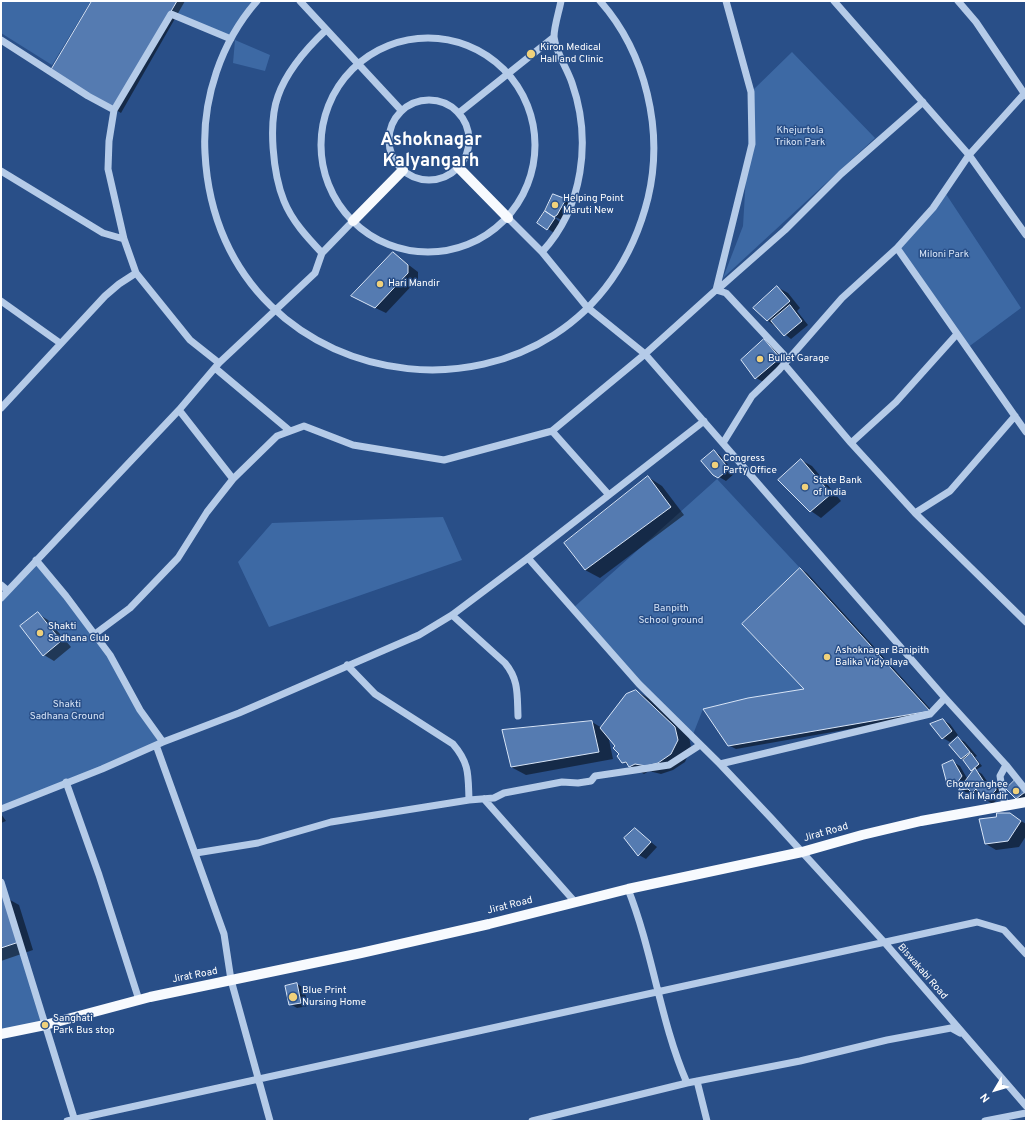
<!DOCTYPE html>
<style>
body{margin:0}
#map{position:relative;width:1027px;height:1122px;overflow:hidden;background:#294f88;font-family:Overpass,sans-serif}
canvas{display:block}
.frame{position:absolute;inset:0;border:2px solid #fff;pointer-events:none}
.north{position:absolute;left:975px;top:1070px;width:40px;height:40px;-webkit-text-stroke:3px #294f88;paint-order:stroke;rotate:232deg;font-size:11px;font-weight:700;line-height:16px;text-align:center;color:#fff}
.north::after{content:'';display:block;margin:auto;width:14px;height:18px;background:#fff;clip-path:polygon(50% 0,100% 100%,50% 72%,0 100%)}
</style>
<div id="map">
<canvas width="1027" height="1122"></canvas>
<div class="frame"></div>
<div class="north">N</div>
</div>
<script>
const ctx = document.querySelector('canvas').getContext('2d');
ctx.lineJoin = 'round';
function fillPath(path, color) {
  ctx.fillStyle = color;
  ctx.fill(path, 'evenodd');
}
function stroke(path, color, width, dash) {
  ctx.strokeStyle = color;
  ctx.lineWidth = width;
  ctx.lineCap = dash ? 'butt' : 'round';
  ctx.setLineDash(dash || []);
  ctx.stroke(path);
}
function label(font, color, halo, rows, align = 'center') {
  ctx.font = font + ' Overpass,sans-serif';
  ctx.lineWidth = 3;
  ctx.setLineDash([]);
  ctx.textBaseline = 'middle';
  ctx.strokeStyle = halo;
  ctx.fillStyle = color;
  for (const [text, x, y, turn = 0] of rows) {
    ctx.save();
    ctx.translate(x, y);
    ctx.rotate((+turn || 0) * Math.PI / 180);
    ctx.textAlign = isNaN(turn) ? turn : align;
    if (halo) ctx.strokeText(text, 0, 0);
    ctx.fillText(text, 0, 0);
    ctx.restore();
  }
}
fillPath(new Path2D(`
 M1,1H91L52,65L1,33Z
 M177,1H257L231,39L171,14Z
 M235,40L270,55L265,71L233,63Z
 M792,52L875,138L723,278L743,226L751,92Z
 M944,191L1021,308L967,348L897,248Z
 M717,479L800,568L742,624L804,689L748,698L703,709L692,737L572,609Z
 M443,517L462,560L269,627L238,562L272,523Z
 M36,560L105,647L163,742L1,809V598Z
 M1,882L45,1025L1,1034Z`), '#3d69a4');
fillPath(new Path2D(`
 M94,1H185L121,113L52,71Z
 M553,195L572,204L562,220L553,216L561,223L554,233L538,222Z
 M393,253L418,272V279L386,313L363,302Z
 M777,287L788,293L800,308L797,311L808,325L791,339L767,320Z
 M764,340L774,346L790,365L767,384L756,378Z
 M714,451L720,455L735,473L726,481L714,474Z
 M801,460L812,466L841,501L821,518L811,511L779,480Z
 M648,477L662,486L684,515L600,578L585,570Z
 M801,569L807,573L935,714L736,749L728,745L806,690Z
 M38,614L48,620L71,647L54,661L44,655Z
 M636,691L650,699L689,736L691,748L685,762L673,770L661,774L649,771L644,774L623,762L617,746L608,735L613,759L526,775L511,767L592,722L602,728Z
 M943,720L950,724L958,735L950,742L943,738Z
 M958,738L965,742L977,756L975,757L982,766L976,770L982,774L989,784L1001,789L1002,794L993,804L986,800L981,794L979,796L973,792L967,793L961,790L963,786L955,787L948,783L953,762L960,766L968,780L974,772L962,758Z
 M1026,790V801L1023,802L1017,798Z
 M1,814L6,821L1,823Z
 M1010,814L1026,824V836L1019,847L996,850L986,844L997,818Z
 M635,829L657,847L646,859L639,855L625,838Z
 M5,897L19,905L33,950L1,961V898Z
 M297,984L304,988L308,1006L297,1008L290,1004Z`), '#0007');
const building = new Path2D(`
 M92,1H177L114,110L50,72Z
 M553,194L566,199L557,215L554,217L545,211Z
 M545,211L555,218L547,230L537,223Z
 M393,252L408,265V273L375,308L351,296Z
 M777,286L790,301L767,321L753,308Z
 M790,305L802,321L784,336L771,321Z
 M764,339L780,358L755,379L741,360Z
 M714,450L729,469L718,478L713,475L701,461Z
 M801,459L831,494L810,512L778,480Z
 M648,476L671,507L585,570L564,543Z
 M800,568L930,711L728,746L703,709L748,698L804,689L742,624Z
 M38,612L61,641L43,656L20,626Z
 M636,690L675,727L678,740L671,754L658,763L646,766L635,764L629,767L626,762L622,763L617,756L619,754L613,748L615,746L600,728L626,694Z
 M943,719L952,731L942,739L930,724Z
 M592,721L599,752L511,767L502,730Z
 M958,737L970,752L961,759L949,745Z
 M971,753L979,764L971,771L963,760Z
 M953,760L962,776L957,783L947,784L942,765Z
 M975,768L984,782L995,784L996,790L985,801L976,789L972,793L968,789L959,790Z
 M1015,780L1025,792L1016,799L1006,789Z
 M997,813H1010L1021,821L1008,841L985,844L979,819L996,817Z
 M635,828L651,842L638,856L624,838Z
 M5,896L19,942L1,948V897Z
 M297,983L301,1003L289,1005L285,986Z`);
fillPath(building, '#557bb1');
stroke(building, '#d8e5f7', 1);
stroke(new Path2D(`
 M257,1C221,42 202,99 205,153C218,414 585,452 648,198C664,131 646,53 600,1
 M300,1L401,110
 M834,1L969,155L1026,235
 M958,1L976,22L1026,96
 M321 145a107 107 0 1 1 214 0a107 107 0 1 1-214 0Z
 M1,40L88,96L114,110L109,141L108,169L124,239
 M389 140a40 40 0 1 1 80 0a40 40 0 1 1-80 0Z
 M114,110L171,14L231,39
 M460,112L554,37
 M1,171L103,233L124,239L136,273
 M508,218L542,252L587,307L645,354L945,698L1006,765L1026,790
 M897,248L1026,432
 M542,252C583,208 592,140 572,83C567,68 556,53 554,37C554,26 559,12 561,1
 M322,253C307,237 292,221 284,201C273,174 268,123 278,96C287,70 307,48 326,30
 M716,290L726,293L784,355V364L851,443L915,513
 M717,290L785,230L841,174L923,102
 M1,301L60,343
 M215,368L290,431
 M1,408L105,296L119,284L136,273L190,340L219,363
 M179,410L233,479L277,436L304,426L353,445L444,460L552,431L645,354L716,290L752,144L751,92L726,1
 M1015,416L950,491L915,513L1026,622
 M552,431L609,495
 M723,443L752,396L779,370L842,298L897,248L933,208L969,155L1023,95
 M851,443L896,402L957,334
 M528,558L639,684L720,764L771,818L885,943L1026,1106
 M36,560L66,596L110,655L140,710L163,742
 M1,585L7,590
 M1,598L179,410L219,363L315,273L322,253L353,221
 M452,615L505,663C519,680 517,694 518,716
 M95,634L130,608L178,558L207,512L233,479
 M347,665L375,694L453,744C470,764 468,775 469,800
 M156,745L224,934L231,980L270,1121
 M720,764L930,714L945,698
 M66,782L99,875L139,1000
 M484,799L575,902
 M1005,806L1000,776L1006,765
 M1,809L102,769L163,742L239,713L419,635L452,615L528,558L704,421
 M196,853L258,843L331,822L469,800L494,798L504,793L562,782L578,783L591,781L595,776L669,765L700,745
 M1,882L75,1121
 M628,889C653,952 660,1021 687,1083
 M697,1081L707,1121
 M67,1121L977,922L1004,930L1026,954
 M532,1121L687,1083L800,1061L887,1040L951,1028L960,1033
 M985,1121L1026,1113`), '#b5cbe8', 7);
stroke(new Path2D(`
 M458,167L508,218
 M353,221L403,170
 M1,1034L45,1025L150,997L361,953L489,924L628,889L802,852L862,835L921,821L1026,802`), '#f7fafe', 10);
for (const [x, y, r, color] of [
 [531,54,5,"#f0d17b"],
 [555,205,4,"#f0d17b"],
 [380,284,4,"#f0d17b"],
 [760,359,4,"#f0d17b"],
 [715,465,4,"#f0d17b"],
 [805,487,4,"#f0d17b"],
 [40,633,4,"#f0d17b"],
 [827,657,4,"#f0d17b"],
 [1016,791,4,"#f0d17b"],
 [293,997,5,"#f0d17b"],
 [45,1025,4,"#f0d17b"]
]) {
  const dot = new Path2D();
  dot.arc(x, y, r, 0, 2 * Math.PI);
  ctx.fillStyle = color;
  ctx.fill(dot);
  stroke(dot, '#294f88', 1.5);
}
label('10px', '#fff', '#294f88', [
 ["Kiron Medical",540,48],
 ["Hall and Clinic",540,60],
 ["Helping Point",563,199],
 ["Maruti New",563,211],
 ["Hari Mandir",388,284],
 ["Bullet Garage",768,359],
 ["Congress",723,459],
 ["Party Office",723,471],
 ["State Bank",813,481],
 ["of India",813,493],
 ["Shakti",48,627],
 ["Sadhana Club",48,639],
 ["Ashoknagar Banipith",835,651],
 ["Balika Vidyalaya",835,663],
 ["Chowranghee",1008,785,"right"],
 ["Kali Mandir",1008,797,"right"],
 ["Blue Print",302,991],
 ["Nursing Home",302,1003],
 ["Sanghati",53,1019],
 ["Park Bus stop",53,1031]
], 'left');
label('10px', '#d8e5f7', '#294f88', [
 ["Khejurtola",800,131],
 ["Trikon Park",800,143],
 ["Miloni Park",944,255],
 ["Banpith",671,609],
 ["School ground",671,621],
 ["Shakti",67,705],
 ["Sadhana Ground",67,717]
]);
label('10px', '#fff', '#294f88', [
 ["Jirat Road",826,833,-16],
 ["Jirat Road",510,906,-14],
 ["Biswakabi Road",922,972,49],
 ["Jirat Road",195,976,-11]
]);
label('bold 18px', '#fff', '#294f88', [
 ["Ashoknagar",431,141],
 ["Kalyangarh",431,162]
]);
</script>
